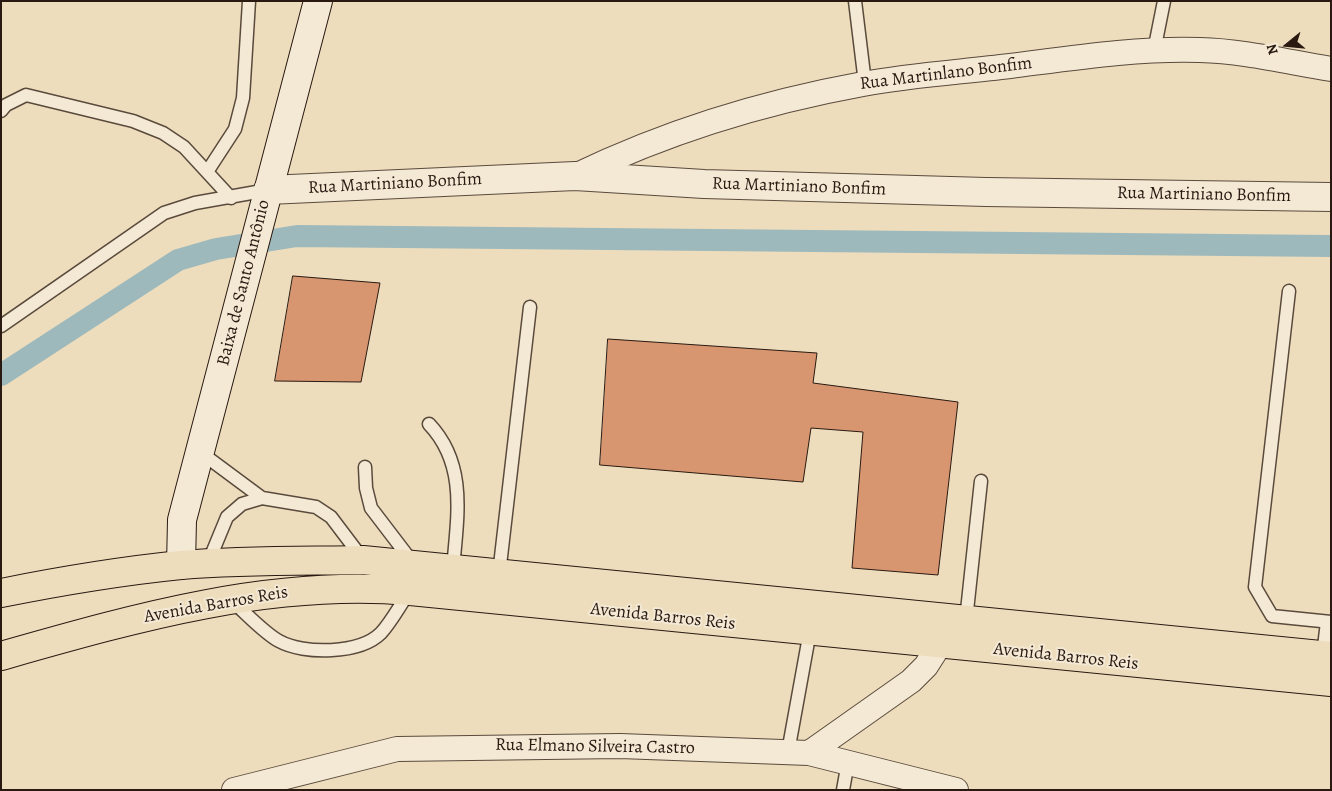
<!DOCTYPE html>
<meta charset="utf-8">
<style>
body{margin:0}
#map{position:relative;width:1332px;height:791px;overflow:hidden;background:#edddbd;font-family:Alegreya,serif}
canvas{display:block}
.frame{position:absolute;inset:0;border:2px solid #291911;pointer-events:none}
.north{position:absolute;left:1262px;top:20px;width:50px;height:50px;-webkit-text-stroke:4px #f3e9d4;paint-order:stroke;rotate:253deg;font-size:14px;font-weight:700;line-height:20px;text-align:center;color:#291911}
.north::after{content:'';display:block;margin:auto;width:18px;height:22px;background:#291911;clip-path:polygon(50% 0,100% 100%,50% 72%,0 100%)}
</style>
<div id="map">
<canvas width="1332" height="791"></canvas>
<div class="frame"></div>
<div class="north">N</div>
</div>
<script>
const ctx = document.querySelector('canvas').getContext('2d');
ctx.lineJoin = 'round';
function stroke(path, color, width, dash) {
  ctx.strokeStyle = color;
  ctx.lineWidth = width;
  ctx.lineCap = dash ? 'butt' : 'round';
  ctx.setLineDash(dash || []);
  ctx.stroke(path);
}
function fillPath(path, color) {
  ctx.fillStyle = color;
  ctx.fill(path, 'evenodd');
}
function label(font, color, halo, rows, align = 'center') {
  ctx.font = font + ' Alegreya,serif';
  ctx.lineWidth = 4;
  ctx.setLineDash([]);
  ctx.textBaseline = 'middle';
  ctx.strokeStyle = halo;
  ctx.fillStyle = color;
  for (const [text, x, y, turn = 0] of rows) {
    ctx.save();
    ctx.translate(x, y);
    ctx.rotate((+turn || 0) * Math.PI / 180);
    ctx.textAlign = isNaN(turn) ? turn : align;
    if (halo) ctx.strokeText(text, 0, 0);
    ctx.fillText(text, 0, 0);
    ctx.restore();
  }
}
stroke(new Path2D(`
 M1,375L178,260L216,249L297,236L1331,246`), '#9eb9bc', 22);
const building = new Path2D(`
 M293,276L380,283L361,382L275,381Z
 M608,339L817,353L813,383L958,402L938,575L852,568L863,432L811,428L803,482L600,465Z`);
fillPath(building, '#d79670');
stroke(building, '#291911', 1);
const service = new Path2D(`
 M855,1L865,83
 M1154,51L1164,1
 M1,111L6,105L26,95L133,121L163,133L184,147L231,198
 M207,172L235,129L243,98L249,1
 M1289,291L1255,587L1272,616L1331,622
 M1,326L164,213L195,203L268,190
 M429,424C468,465 457,518 453,569
 M200,452L262,498
 M365,467L366,488L371,508L413,563
 M208,563L227,517L242,504L262,498L316,507L331,517L362,558
 M499,574L530,307
 M232,601C246,613 264,633 279,641C304,655 360,654 381,633C392,621 400,605 410,591
 M966,620L981,481
 M1323,655L1327,622
 M788,752L810,631
 M843,790L848,762`);
const minor = new Path2D(`
 M575,176C666,132 764,102 863,84C911,75 961,72 1010,66C1073,58 1137,48 1200,50C1243,51 1288,62 1331,69
 M809,753L911,681L926,666L940,644
 M234,790L397,749L620,746L809,753L956,790`);
const tertiary = new Path2D(`
 M268,190L575,176L704,184L986,192L1331,197`);
const secondary = new Path2D(`
 M181,565L182,520L318,1`);
const primary = new Path2D(`
 M1,593C61,581 121,571 181,565C242,560 303,561 363,560L1331,656
 M1,656C135,618 270,579 410,591L1331,682`);
stroke(service, '#5a4a3c', 15);
stroke(minor, '#5a4a3c', 26);
stroke(tertiary, '#5a4a3c', 30);
stroke(secondary, '#291911', 30);
stroke(primary, '#291911', 30);
stroke(service, '#f3e9d4', 12);
stroke(minor, '#f3e9d4', 24);
stroke(tertiary, '#f3e9d4', 28);
stroke(secondary, '#f3e9d4', 28);
stroke(primary, '#edddbd', 28);
label('18px', '#291911', '#f3e9d4', [
 ["Rua Martinlano Bonfim",946,74,-7],
 ["Rua Martiniano Bonfim",395,184,-3],
 ["Rua Martiniano Bonfim",799,187,2],
 ["Rua Martiniano Bonfim",1204,195,1],
 ["Baixa de Santo Antônio",244,283,-76],
 ["Avenida Barros Reis",216,605,-10],
 ["Avenida Barros Reis",663,617,6],
 ["Avenida Barros Reis",1066,657,6],
 ["Rua Elmano Silveira Castro",595,747,1]
]);
</script>
